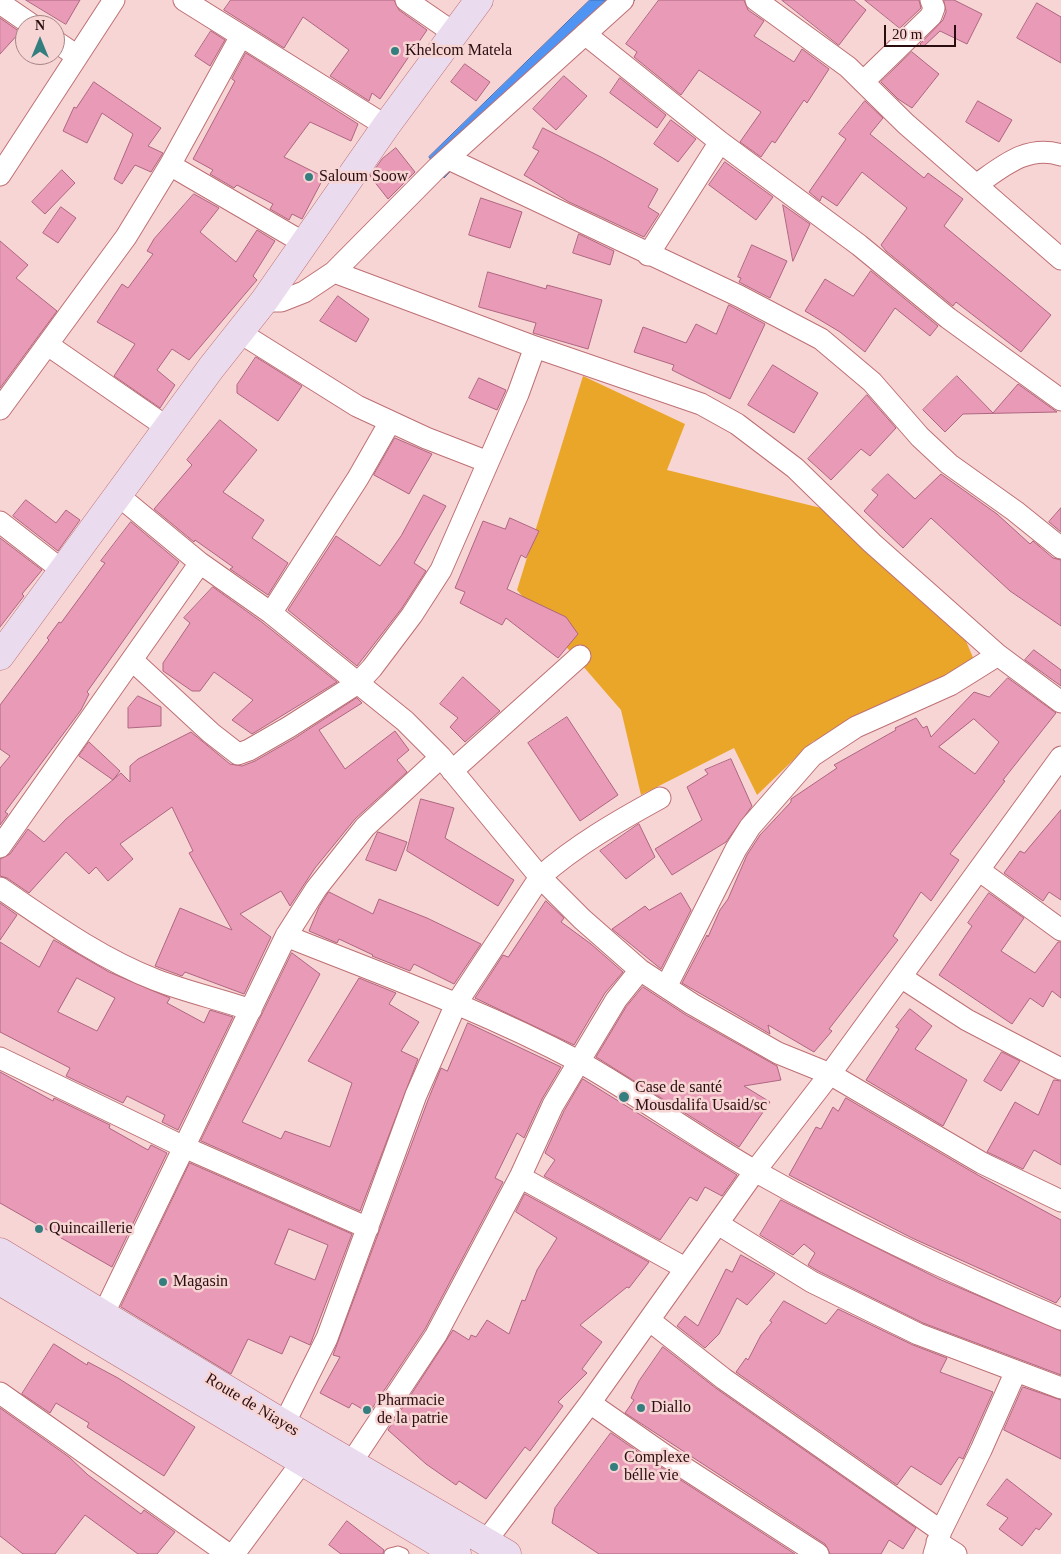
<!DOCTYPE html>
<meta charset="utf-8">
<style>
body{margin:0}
#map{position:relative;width:1061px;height:1554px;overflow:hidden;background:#f8d5d5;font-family:Georgia,serif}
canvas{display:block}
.north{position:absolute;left:15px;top:15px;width:50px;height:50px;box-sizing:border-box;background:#f8d5d5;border:1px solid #a68586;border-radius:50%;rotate:0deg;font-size:14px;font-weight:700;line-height:20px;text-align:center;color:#2a0d0f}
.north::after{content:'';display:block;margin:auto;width:18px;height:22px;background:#357e7f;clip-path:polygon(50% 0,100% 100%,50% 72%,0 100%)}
.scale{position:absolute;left:884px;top:25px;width:72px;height:22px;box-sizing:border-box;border:2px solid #2a0d0f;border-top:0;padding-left:6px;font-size:15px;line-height:18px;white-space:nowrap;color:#2a0d0f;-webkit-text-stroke:4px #f8d5d5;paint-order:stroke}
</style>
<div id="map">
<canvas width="1061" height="1554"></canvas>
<div class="north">N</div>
<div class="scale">20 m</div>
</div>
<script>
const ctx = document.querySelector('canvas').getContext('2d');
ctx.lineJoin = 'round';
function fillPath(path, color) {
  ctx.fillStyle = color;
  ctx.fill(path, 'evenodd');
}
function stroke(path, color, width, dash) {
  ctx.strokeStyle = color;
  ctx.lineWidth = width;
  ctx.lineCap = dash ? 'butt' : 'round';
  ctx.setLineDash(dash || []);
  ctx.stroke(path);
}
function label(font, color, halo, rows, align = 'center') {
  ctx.font = font + ' Georgia,serif';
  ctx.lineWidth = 5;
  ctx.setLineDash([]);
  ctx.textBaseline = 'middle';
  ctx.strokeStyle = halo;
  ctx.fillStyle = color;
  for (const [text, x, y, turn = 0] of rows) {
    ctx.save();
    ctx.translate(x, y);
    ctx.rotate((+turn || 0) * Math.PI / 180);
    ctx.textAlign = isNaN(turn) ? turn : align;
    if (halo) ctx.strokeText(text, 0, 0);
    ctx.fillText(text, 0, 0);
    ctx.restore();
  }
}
fillPath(new Path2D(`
 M583,376L685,424L667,470L821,508L959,625L975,662L812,742L757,795L734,748L641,795L621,710L517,590Z`), '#eaa628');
const water = new Path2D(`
 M590,0H635L532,85L444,178L429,157Z`);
fillPath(water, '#4f94f3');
stroke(water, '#446caf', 1);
const building = new Path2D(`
 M26,0H80L66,24Z
 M231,0H394L399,10L427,30L380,99L372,93L369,101L330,76L349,50L303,17L284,48L224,10Z
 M659,0H744L748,10L764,21L754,36L794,62L802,49L829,69L807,103L804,100L775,143L772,141L761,157L740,142L761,112L699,70L681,95L634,57L637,52L626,44Z
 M782,0H854L866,10L839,45Z
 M865,0H919L921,8L900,28Z
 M944,0H954L982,14L967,44L940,31L923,47L920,44L943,20L946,12Z
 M1037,3L1061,17V63L1017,38Z
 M0,18L20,32L0,54Z
 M211,31L225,40L210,66L195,56Z
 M912,52L939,74L912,108L898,99L881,82Z
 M246,53L358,124L351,141L310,122L284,157L324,177L302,219L292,214L289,220L270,209L273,204L237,185L234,188L210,174L213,170L193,159L235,81L232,79Z
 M465,64L490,82L476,101L451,82Z
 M564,76L587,96L556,130L533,109Z
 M620,78L666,115L657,128L610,93Z
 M94,82L161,128L148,146L163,153L151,172L135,165L122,184L114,179L133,134L102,113L87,143L63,131L74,107L76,108Z
 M865,101L883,118L870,134L924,178L928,173L963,199L944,226L1051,315L1021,352L956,302L953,306L886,251L881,245L907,208L862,172L837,206L822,196L820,201L809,192L846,139L839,134Z
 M978,101L1012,120L999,142L966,122Z
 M671,120L696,139L678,162L654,144Z
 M543,128L601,157L658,189L648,207L659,214L644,237L569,202L524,175L539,151L533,148Z
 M396,148L415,172L388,199L370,176L382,159Z
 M725,162L773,197L756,220L709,185Z
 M62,170L75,183L45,214L32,202Z
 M194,194L219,208L200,232L236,262L257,230L275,241L253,276L257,280L189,360L172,349L157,370L175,385L160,408L114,376L135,344L97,322L122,284L128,288L153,254L147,251L154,239Z
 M481,198L522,212L510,248L469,235Z
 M783,205L810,224L793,261Z
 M61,207L76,218L58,243L43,233Z
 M579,234L614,251L610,265L573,253Z
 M0,241L28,265L16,278L57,311L0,388Z
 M752,245L787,261L770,298L739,282L741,278L738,277Z
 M871,271L938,326L930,336L895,308L865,352L840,332L805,311L825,279L853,296Z
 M488,272L546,289L547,285L602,300L588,349L533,333L536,323L479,307Z
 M338,296L369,319L356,342L320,321Z
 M729,305L765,324L730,399L672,370L674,365L634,352L643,327L686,343L696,324L716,334Z
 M256,357L302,386L278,421L237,393V385Z
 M773,365L818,393L794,433L748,405Z
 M957,376L993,413L1018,384L1057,412L963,414L945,432L923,410Z
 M479,378L506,390L497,410L469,398Z
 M867,395L896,428L870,456L861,449L831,480L808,459Z
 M220,420L257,450L223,492L264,520L252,538L288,563L268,595L230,569L233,567L195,540L194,542L154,509L192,465L187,460Z
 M395,438L432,454L409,494L374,475Z
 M888,474L915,499L941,474L997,514L1030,544L1033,541L1053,558L1061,560V626L1010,591L931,518L903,548L864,511L878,495L872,490Z
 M424,495L446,506L414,563L426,571L402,608L357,666L288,610L336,536L380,566L401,536Z
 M26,500L56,523L66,510L80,520L58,551L13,516Z
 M1061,508V532L1049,522Z
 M510,518L539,531L526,558L521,555L507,589L566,617L578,634L558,658L506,618L502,625L460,603L465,592L455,588L483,521L505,529Z
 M131,522L179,562L87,692L89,694L81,710L5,812L8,814L0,825V768L10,756L0,749V705L49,640L47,638L59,622L61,623L105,563L101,561Z
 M0,538L42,570L22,594L24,596L0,627Z
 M213,587L263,623L337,682L252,734L232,720L253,700L214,672L200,691H192L163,671V663L190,623L184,618Z
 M1034,650L1061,670V686L1025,660Z
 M463,677L500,711L465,742L450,727L458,718L440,704Z
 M1008,678L1056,713L1003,780L1005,781L950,854L959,860L931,901L921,892L893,936L898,940L829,1029L832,1031L814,1052L768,1025L770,1034L682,983L707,935L708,937L720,910L728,899L747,855L760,835L791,802V799L837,768L834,765L896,730L895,728L916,718L923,728L927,726L931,737L974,692L989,697ZM974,719L999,742L975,774L939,747Z
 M138,696L161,707V726L128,728V708Z
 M357,698L362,703L319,730L345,769L395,731L409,750L397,760L407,772L355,819L315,868L290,906L281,891L240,914L271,937L244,994L185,972L182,976L155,966L180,908L232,930L189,853L193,851L172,807L120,844L133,859L108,881L96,867L89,874L66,852L29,893L7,878L0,876V859L10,854L28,829L44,842L66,819L121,773L130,782V766L138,759L191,732L230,764L242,766L255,761L295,738Z
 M567,717L618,795L580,821L528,743Z
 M89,742L120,771L113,780L79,756Z
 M731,759L752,806L726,842L672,875L655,849L702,820L687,787L708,774L705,770Z
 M421,799L454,808L445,838L514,880L498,906L407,851Z
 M1061,810V900L1049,892L1043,901L1004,873L1020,851L1024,853Z
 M639,824L655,857L626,879L600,851Z
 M378,832L407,842L396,871L366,860Z
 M329,892L373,914L379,899L427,918L481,944L454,984L414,964L410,971L372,956L373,955L339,939L337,943L309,931L319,907Z
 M681,893L691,910L661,969L612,929L645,906L649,910Z
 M989,893L1024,918L1001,951L1035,973L1058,942H1061V998L1052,991L1043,1007L1030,998L1012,1024L939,975L972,926L968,923Z
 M546,901L564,918L561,922L591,944L623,972L605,993L574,1045L475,998L503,955L508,957Z
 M0,903L17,915L0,940Z
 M54,940L109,972L170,998L167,1003L204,1023L210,1010L233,1017L178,1130L162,1122L165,1115L127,1096L123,1103L66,1076L70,1068L0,1032V942L39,967ZM77,978L115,998L97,1031L58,1012Z
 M292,953L320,974L242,1122L281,1139L285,1131L330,1147L352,1083L308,1061L359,978L396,993L389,1004L419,1022L401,1051L418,1059L360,1211L201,1141Z
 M643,987L686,1015L777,1066L781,1080L744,1086L770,1102L739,1147L596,1057L626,1007Z
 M910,1009L932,1026L915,1049L967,1080L943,1126L866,1080L899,1029L896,1027Z
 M468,1023L561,1067L542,1099L524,1138L517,1133L495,1178L503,1182L425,1329L369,1413L352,1403L349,1408L320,1393L340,1357L333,1355L428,1100L441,1068L447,1071Z
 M1002,1052L1020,1061L1001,1091L984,1081Z
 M0,1072L53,1101L54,1098L110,1125L109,1128L148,1150L151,1145L167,1153L112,1267L0,1203Z
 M583,1079L737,1175L722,1196L705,1187L697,1201L690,1197L660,1240L544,1176L555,1160L545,1153L564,1111Z
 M1054,1080L1061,1081V1165L1034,1150L1023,1169L987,1152L1015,1102L1038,1115Z
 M846,1098L976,1174L1061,1220V1296L1056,1303L912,1238L789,1175L816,1127L821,1129L833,1107L838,1111Z
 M190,1163L352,1234L310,1345L290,1336L282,1354L248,1339L231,1374L121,1307ZM289,1229L328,1245L315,1280L275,1264Z
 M525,1194L649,1262L629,1288L627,1287L580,1325L602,1342L582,1369L587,1373L558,1402L563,1406L530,1451L525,1447L486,1499L459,1481L456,1485L426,1464L388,1430L453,1330L469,1340L471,1335L476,1337L487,1320L509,1334L522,1300L525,1301L537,1270L557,1238L516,1212Z
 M781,1200L939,1279L1061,1331V1375L923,1323L818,1271L808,1265L815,1253L804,1244L793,1255L760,1235Z
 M741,1255L775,1274L747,1305L737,1298L719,1334L705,1348L677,1326L685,1316L698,1326L726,1269L732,1272Z
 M784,1301L826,1324L838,1309L913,1345L947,1358L940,1372L993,1392L963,1459L959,1457L941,1485L911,1466L897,1485L736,1372L746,1358L748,1360L761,1335L772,1322L770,1321Z
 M54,1344L87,1365L88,1362L118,1378L195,1427L164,1476L87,1427L89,1423L56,1403L50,1413L22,1394Z
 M663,1347L717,1389L916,1528L903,1549L889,1540L881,1554H830L825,1544L625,1413L634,1400L631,1398L639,1381Z
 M1023,1387L1061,1400V1459L1004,1430Z
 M0,1408L69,1457L88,1475L141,1514L144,1510L175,1532L157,1554H138L85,1515L55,1554H23L0,1536Z
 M611,1433L659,1466L795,1554H599L552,1523L555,1508Z
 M1007,1479L1052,1514L1039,1530L1036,1528L1022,1546L999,1529L1008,1518L987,1505Z
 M347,1521L384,1550L383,1554H341L329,1545Z`);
fillPath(building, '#e89ab6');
stroke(building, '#ae6680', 1);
const lane = new Path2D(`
 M390,1554L398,1552L403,1554`);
const street = new Path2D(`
 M184,0L386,126
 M406,0L454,33
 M756,0L848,67L906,124L1061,259
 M0,3L32,25
 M585,34L720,142L859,245L948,318L1061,400
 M55,41L77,56
 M863,82L931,16L934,8L931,0
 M449,159L739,296L821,339L872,382L920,437L949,464L1015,511L1061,548
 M170,165L304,243
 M0,175L114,0
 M976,185C1002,167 1027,144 1061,155
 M648,255L720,142
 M334,272L535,347L701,404L737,424L795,468L872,543L998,655L1061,702
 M264,301H281L304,292L334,272L437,168L623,0
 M239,332L357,406L426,438L488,462
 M48,345L168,428
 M0,409L126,237L170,165L241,36
 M119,496L200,563L271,613L405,721L441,757L540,877L582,919L640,970L692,1004L778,1053L830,1074L982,1163L1061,1201
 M0,522L63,571
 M271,613L358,478L390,422
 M132,660L211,733L238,754L249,750L289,727L358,683L372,668L412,615L441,570L518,394L535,347
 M452,771L580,656
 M0,847L200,563
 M980,871L1061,930
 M0,888C50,922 99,958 156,980C187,992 219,999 251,1010
 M286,936C384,975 484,1011 578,1061C639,1095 695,1137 755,1171C854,1227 957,1275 1061,1319
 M901,977L967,1020L1061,1069
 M666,987L736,849L750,827L812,756L856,727L950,685L998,655
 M0,1058L184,1147L368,1228
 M520,1177L685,1268
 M718,1224L812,1282L918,1334L1061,1388
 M103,1315L286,936L316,889L365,827L441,757
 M649,1320L724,1379L941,1531
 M0,1393L228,1554
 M590,1403L666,1456L818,1554
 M284,1424L327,1338L416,1095L456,1004L540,877C576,845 618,821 660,798
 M351,1463L436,1335L520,1177L553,1105L616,1000L640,970
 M486,1541L590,1403L755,1171L830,1074L1061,757
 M937,1542L956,1554
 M234,1554L302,1462
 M934,1554L941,1531L981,1450L1016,1371`);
const secondary = new Path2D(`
 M0,656L211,368L264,301L386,126L479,0
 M0,1252L284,1424L507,1554
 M0,1281L457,1554`);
stroke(lane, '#be7074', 13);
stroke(street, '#be7074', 23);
stroke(secondary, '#be7074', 29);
stroke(lane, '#fff', 11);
stroke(street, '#fff', 21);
stroke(secondary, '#eadcee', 28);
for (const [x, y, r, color] of [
 [395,51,5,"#357e7f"],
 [309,177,5,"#357e7f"],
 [624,1097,6,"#357e7f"],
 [39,1229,5,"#357e7f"],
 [163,1282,5,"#357e7f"],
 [641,1408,5,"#357e7f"],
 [367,1410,5,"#357e7f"],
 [614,1467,5,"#357e7f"]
]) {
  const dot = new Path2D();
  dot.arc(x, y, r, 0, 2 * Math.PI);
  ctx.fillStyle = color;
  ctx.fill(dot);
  stroke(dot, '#f8d5d5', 2);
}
label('16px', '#2a0d0f', '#f8d5d5', [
 ["Khelcom Matela",405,51],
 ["Saloum Soow",319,177],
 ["Case de santé",635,1088],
 ["Mousdalifa Usaid/sc",635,1106],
 ["Quincaillerie",49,1229],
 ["Magasin",173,1282],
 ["Pharmacie",377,1401],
 ["de la patrie",377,1419],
 ["Diallo",651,1408],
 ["Complexe",624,1458],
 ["bélle vie",624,1476]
], 'left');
label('16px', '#2a0d0f', '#f8d5d5', [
 ["Route de Niayes",252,1405,31]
]);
</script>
